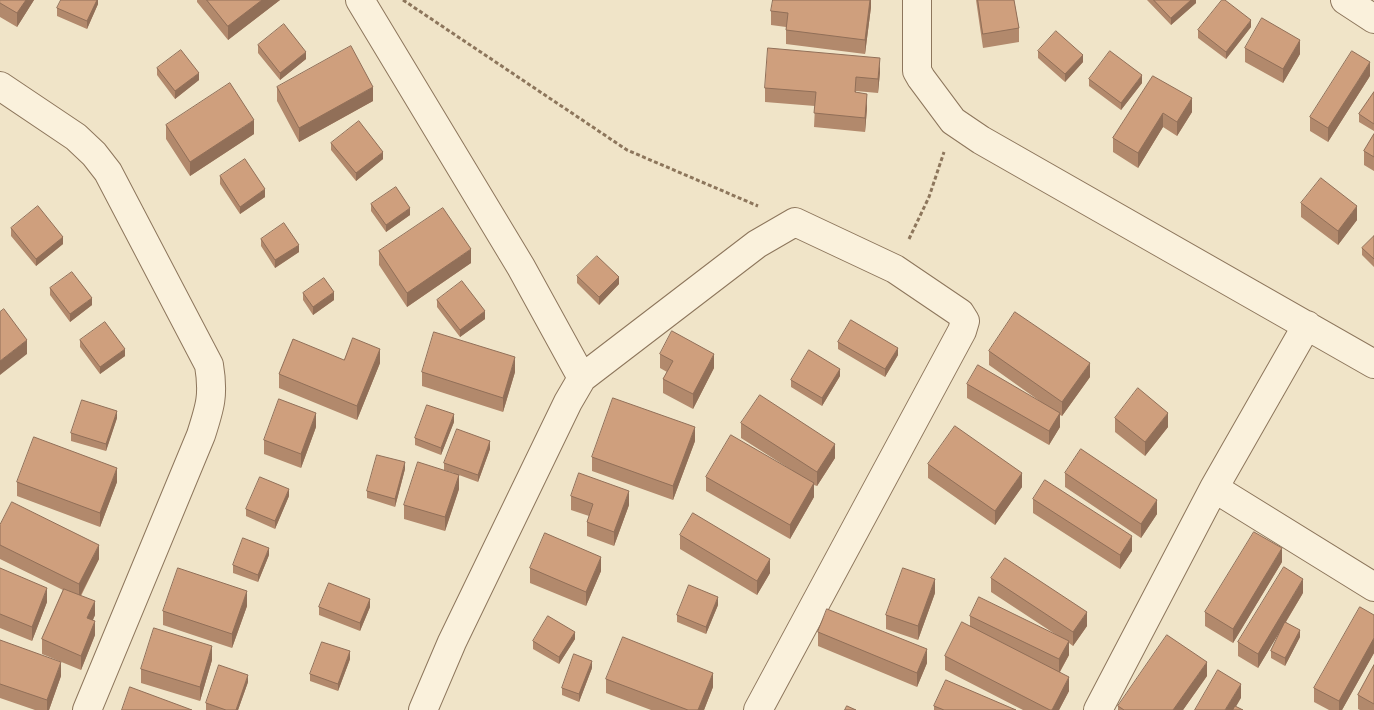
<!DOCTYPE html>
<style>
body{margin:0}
canvas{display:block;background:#f0e4c8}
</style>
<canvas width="1374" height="710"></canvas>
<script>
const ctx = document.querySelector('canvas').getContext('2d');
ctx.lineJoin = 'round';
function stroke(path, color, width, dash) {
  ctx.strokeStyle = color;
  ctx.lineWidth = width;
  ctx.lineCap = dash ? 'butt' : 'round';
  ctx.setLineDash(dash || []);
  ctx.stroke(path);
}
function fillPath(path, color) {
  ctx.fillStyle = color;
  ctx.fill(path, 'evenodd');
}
const minor = new Path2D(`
 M360,0L521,267L582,378
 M917,0V71L921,78L953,121L981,140L1374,364
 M1345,0L1374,19
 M0,86L76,137L94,154L108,172L209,365C214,395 210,407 201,435L87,710
 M1214,488L1374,587
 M423,710L452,642L568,402L582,378L757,244L795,222L895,269L960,313L965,321L962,331L758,710
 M1098,710L1214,488L1307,325`);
stroke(minor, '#8d765c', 30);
stroke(new Path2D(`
 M403,0L627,150L758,206
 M909,239L929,197L944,152`), '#8d765c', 3, [4, 2.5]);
stroke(minor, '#faf1dc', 28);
fillPath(new Path2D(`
 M0,0H34L17,27L0,17Z
 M98,0V4L87,29L57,16V8Z
 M197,0H280L228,40L197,2Z
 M871,0V7L865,54L786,44V27L771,25V11Z
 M976,0H1014L1019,28V42L983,48Z
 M1147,0H1196V3L1171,25Z
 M1251,27L1226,59L1198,38V30Z
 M258,45L306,59L280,80L258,53Z
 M1245,48L1300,54L1283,83L1245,62Z
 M1038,51L1083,62L1065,82L1038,58Z
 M157,68L199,80L175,99L157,75Z
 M880,72L878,93L856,91V92L867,108L865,132L814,127L815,106L765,102V88Z
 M1153,76L1192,112L1177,136L1163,127L1138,168L1113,152V138Z
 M1370,76L1328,142L1310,131V117Z
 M1089,79L1142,83L1121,110L1089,86Z
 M277,87L373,101L299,142L277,101Z
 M1374,92V131L1359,122V114Z
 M166,125L254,134L190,176L166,139Z
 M1374,134V171L1364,165V151Z
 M331,143L383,159L356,181L331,150Z
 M220,176L265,197L240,214L220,184Z
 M1301,203L1357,220L1338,245L1301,217Z
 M371,204L410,215L386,232L371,211Z
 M11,228L63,244L36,266L11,236Z
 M1374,236V267L1362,255V248Z
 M261,239L299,252L275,268L261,246Z
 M379,251L471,263L407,307L379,265Z
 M577,276L619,284L599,305L577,283Z
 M50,288L92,305L70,322L50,295Z
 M303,293L334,300L313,315L303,300Z
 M437,300L485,319L460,337L437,307Z
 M80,340L125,356L100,374L80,347Z
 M838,342L898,355L885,377L838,349Z
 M989,351L1090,377L1062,416L1060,415V427L1049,445L967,398V384L1041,402L989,365Z
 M660,354L714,368L693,409L663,393V379L667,372L660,368Z
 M344,360L380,363L357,420L279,388V374Z
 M422,372H515L503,412L422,386Z
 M840,376L822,406L791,387V380Z
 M117,418L106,451L71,441V433Z
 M1115,418L1168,427L1145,456L1115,432Z
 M454,422L441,455L415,445V438Z
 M741,423L835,458L817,486L814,485V497L790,539L706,491V477L793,471L741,438Z
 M316,427L301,468L264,454V440Z
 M695,441L673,500L592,471V457Z
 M490,449L478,482L459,475V489L445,531L404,519V505L454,473L444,470V463Z
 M928,464L1022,487L995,525L928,478Z
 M405,469L395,507L367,498V491Z
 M1065,473L1157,514L1141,538L1065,487Z
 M17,482H117L100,527L17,496Z
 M289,496L275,529L246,516V509Z
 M571,496L629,505L614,546L587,536V522L589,516L571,510Z
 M1033,499L1132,551L1120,569L1033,513Z
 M0,525L99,559L81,596L95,615L93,620L95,635L81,670L42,654V639L63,590L0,559Z
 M680,535L770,573L757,595L680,549Z
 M269,555L258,582L233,573V565Z
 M1282,562L1233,643L1205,626V612Z
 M0,568L47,602L32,641L0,628Z
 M530,568L601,571L586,606L530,583Z
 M991,578L1087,626L1073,646L1069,643V655L1060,672L1069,691L1059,710H1023L945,670V656L970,626V616L1058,636L991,592Z
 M935,593L918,640L886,629V615Z
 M1303,593L1286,622L1300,637L1285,666L1271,658V651L1282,628L1258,668L1238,656V642Z
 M718,605L706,634L677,622V615Z
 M247,606L232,648L163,625V611Z
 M319,607H370L360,631L319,615Z
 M1374,615V653L1342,710H1329L1314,702V688Z
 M818,632L927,663L917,687L818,646Z
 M575,639L559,664L533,649V641Z
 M0,640L61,676L49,710H35L0,698Z
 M350,659L338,691L310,681V674Z
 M212,660L200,701L141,683V669Z
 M1374,665V710H1360L1358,709V695Z
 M592,668L579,702L562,695V688Z
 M1207,676L1183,710H1118V706Z
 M606,679L713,687L704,710H651L606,693Z
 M248,682L238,710H206V703Z
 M934,706L1016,710H934Z`), '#b2896c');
fillPath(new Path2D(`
 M26,0H34L17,27V13Z
 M97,0H98V4L87,29V21Z
 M262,0H280L228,40V26Z
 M870,0H871V7L865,54V40Z
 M1191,0H1196V3L1171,25V18Z
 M1251,20V27L1226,59V52Z
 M1300,40V54L1283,83V69Z
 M306,52V59L280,80V73Z
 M1083,55V62L1065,82V74Z
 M880,58V72L878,93V79Z
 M1370,62V76L1328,142V128Z
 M199,73V80L175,99V91Z
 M1142,75V83L1121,110V103Z
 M373,87V101L299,142V128Z
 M867,94V108L865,132V118Z
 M1192,98V112L1177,136V122Z
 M1163,113V127L1138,168V153Z
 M254,120V134L190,176V162Z
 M383,152V159L356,181V173Z
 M265,189V197L240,214V207Z
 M1357,206V220L1338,245V231Z
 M410,208V215L386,232V225Z
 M63,237V244L36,266V259Z
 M299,245V252L275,268V260Z
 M471,249V263L407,307V293Z
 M619,277V284L599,305V297Z
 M334,292V300L313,315V307Z
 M92,298V305L70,322V314Z
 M485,311V319L460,337V330Z
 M27,340V354L0,375V361Z
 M898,348V355L885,377V369Z
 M125,349V356L100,374V367Z
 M380,349V363L357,420V406Z
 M714,354V368L693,409V394Z
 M515,357V372L503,412V398Z
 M1090,363V377L1062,416V402Z
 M840,369V376L822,406V398Z
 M117,411V418L106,451V444Z
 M316,413V427L301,468V454Z
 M1060,413V427L1049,445V431Z
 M1168,413V427L1145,456V442Z
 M454,414V422L441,455V448Z
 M695,427V441L673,500V486Z
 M490,441V449L478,482V475Z
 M835,444V458L817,486V472Z
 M405,462V469L395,507V499Z
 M117,468V482L100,527V513Z
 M1022,473V487L995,525V511Z
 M459,475V489L445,531V517Z
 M814,483V497L790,539V525Z
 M289,489V496L275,529V521Z
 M629,491V505L614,546V532Z
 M1157,500V514L1141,538V524Z
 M1132,536V551L1120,569V555Z
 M99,545V559L79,598V584Z
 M269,548V555L258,582V575Z
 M1282,548V562L1233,643V629Z
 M601,557V571L586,606V592Z
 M770,559V573L757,595V581Z
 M935,579V593L918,640V626Z
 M1303,579V593L1258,668V654Z
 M47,588V602L32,641V627Z
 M247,591V606L232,648V634Z
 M718,597V605L706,634V627Z
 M370,599V607L360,631V623Z
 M95,601V615L87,632V618Z
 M1087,612V626L1073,646V632Z
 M95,621V635L81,670V656Z
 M1300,630V637L1285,666V658Z
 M575,632V639L559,664V657Z
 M1374,638V653L1342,710H1339V701Z
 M1069,641V655L1059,673V659Z
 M212,646V660L200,701V687Z
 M927,649V663L917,687V673Z
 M350,651V659L338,691V684Z
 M592,661V668L579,702V694Z
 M61,662V676L49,710H47V700Z
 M1207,662V676L1183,710H1173Z
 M713,673V687L704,710H698Z
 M248,675V682L238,710H236Z
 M1069,677V691L1059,710H1052Z
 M1241,684V698L1234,710H1225Z`), '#916f58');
const building = new Path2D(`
 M0,0H26L17,13L0,3Z
 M61,0H97L87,21L57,8Z
 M207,0H262L228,26Z
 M773,0H870L865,40L786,30L788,13L771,11Z
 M978,0H1014L1019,28L983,34Z
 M1154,0H1191L1171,18Z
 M1222,0H1225L1251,20L1226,52L1198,30Z
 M1262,18L1300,40L1283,69L1245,48Z
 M284,24L306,52L280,73L258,45Z
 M1056,31L1083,55L1065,74L1038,51Z
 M351,46L373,87L299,128L277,87Z
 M768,48L880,58L878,79L856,77L855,92L867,94L865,118L814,113L816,92L765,88Z
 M181,50L199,73L175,91L157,68Z
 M1110,51L1142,75L1121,103L1089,79Z
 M1352,51L1370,62L1328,128L1310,117Z
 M1153,76L1192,98L1177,122L1163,113L1138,153L1113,138Z
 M230,83L254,120L190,162L166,125Z
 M1374,92V124L1359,114Z
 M359,121L383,152L356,173L331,143Z
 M1374,134V157L1364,151Z
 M245,159L265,189L240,207L220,176Z
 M1321,178L1357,206L1338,231L1301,203Z
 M396,187L410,208L386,225L371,204Z
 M38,206L63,237L36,259L11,228Z
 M443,208L471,249L407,293L379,251Z
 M284,223L299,245L275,260L261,239Z
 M1374,236V259L1362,248Z
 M597,256L619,277L599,297L577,276Z
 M72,272L92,298L70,314L50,288Z
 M324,278L334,292L313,307L303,293Z
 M462,281L485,311L460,330L437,300Z
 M4,309L27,340L0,361V312Z
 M1015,312L1090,363L1062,402L989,351Z
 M851,320L898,348L885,369L838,342Z
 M105,322L125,349L100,367L80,340Z
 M672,331L714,354L693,394L663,379L673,361L660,354Z
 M434,332L515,357L503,398L422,372Z
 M353,338L380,349L357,406L279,374L293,339L344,360Z
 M809,350L840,369L822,398L791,380Z
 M978,365L1060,413L1049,431L967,384Z
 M1138,388L1168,413L1145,442L1115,418Z
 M760,395L835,444L817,472L741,423Z
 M613,398L695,427L673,486L592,457Z
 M279,399L316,413L301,454L264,440Z
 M82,400L117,411L106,444L71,433Z
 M427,405L454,414L441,448L415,438Z
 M955,426L1022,473L995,511L928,464Z
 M457,429L490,441L478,475L444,463Z
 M731,435L814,483L790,525L706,477Z
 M34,437L117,468L100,513L17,482Z
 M1081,449L1157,500L1141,524L1065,473Z
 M377,455L405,462L395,499L367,491Z
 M418,462L459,475L445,517L404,505Z
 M579,473L629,491L614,532L587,522L593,504L571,496Z
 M260,477L289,489L275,521L246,509Z
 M1045,480L1132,536L1120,555L1033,499Z
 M12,502L99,545L79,584L0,545V525Z
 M693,513L770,559L757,581L680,535Z
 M1254,532L1282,548L1233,629L1205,612Z
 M545,533L601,557L586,592L530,568Z
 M243,538L269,548L258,575L233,565Z
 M1005,558L1087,612L1073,632L991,578Z
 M1284,567L1303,579L1258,654L1238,642Z
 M0,568L47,588L32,627L0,614Z
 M178,568L247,591L232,634L163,611Z
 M903,568L935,579L918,626L886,615Z
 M329,583L370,599L360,623L319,607Z
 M689,585L718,597L706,627L677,615Z
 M64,589L95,601L87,618L95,621L81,656L42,639Z
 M979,597L1069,641L1059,659L970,616Z
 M1360,607L1374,615V638L1339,701L1314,688Z
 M827,609L927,649L917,673L818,632Z
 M548,616L575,632L559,657L533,641Z
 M962,622L1069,677L1052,710H1050L945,656Z
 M1285,622L1300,630L1285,658L1271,651Z
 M154,628L212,646L200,687L141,669Z
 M1167,635L1207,662L1173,710H1124L1118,706Z
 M623,637L713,673L698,710H688L606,679Z
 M0,640L61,662L47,700L0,684Z
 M322,642L350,651L338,684L310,674Z
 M574,654L592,661L579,694L562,688Z
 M219,665L248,675L236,710H226L206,703Z
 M1374,665V704L1358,695Z
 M1218,670L1241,684L1225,710H1195Z
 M946,680L1016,710H944L934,706Z
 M130,687L192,710H122Z
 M847,706L856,710H845Z
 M1235,706L1243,710H1233Z`);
fillPath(building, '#cf9f7d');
stroke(building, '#916f58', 1);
</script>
